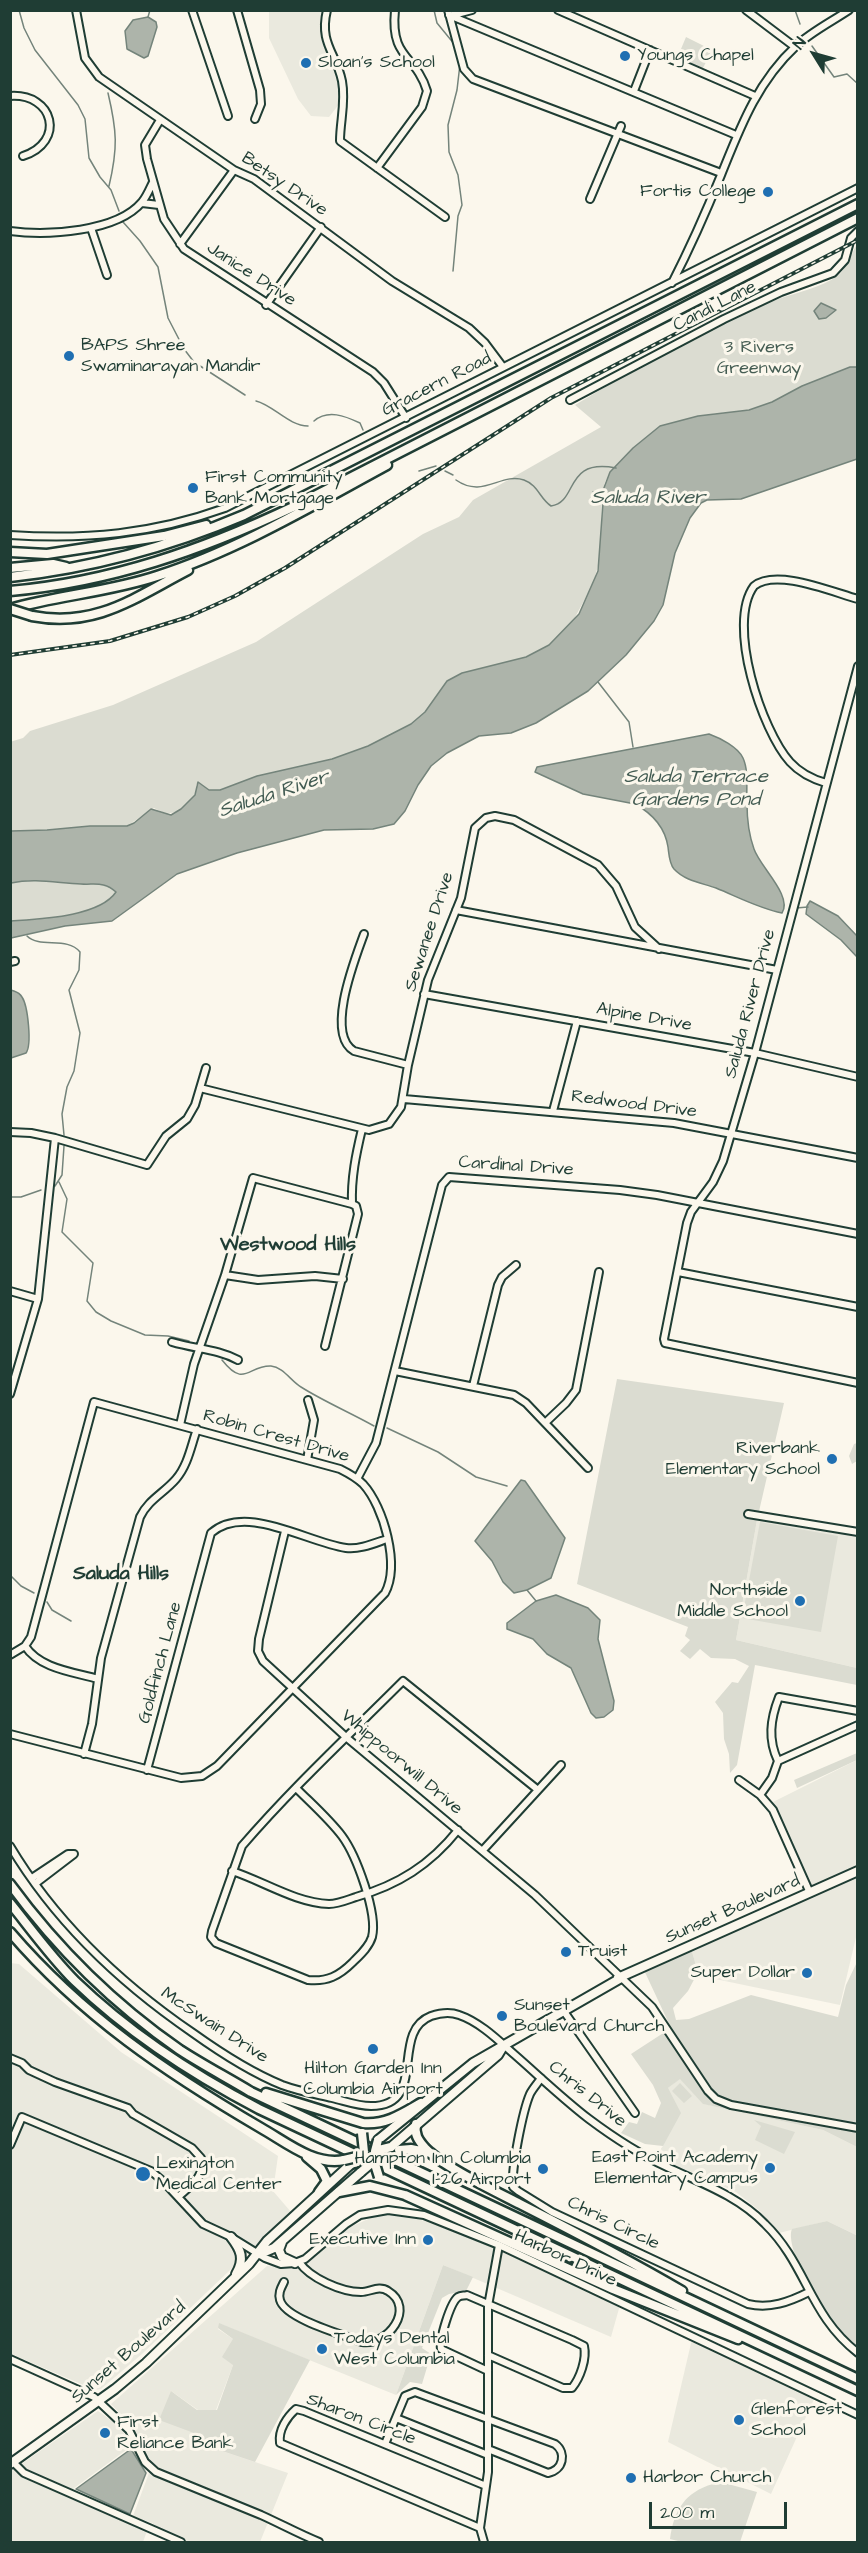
<!DOCTYPE html>
<style>
body{margin:0}
#map{position:relative;width:868px;height:2553px;overflow:hidden;background:#fbf7ec;font-family:"Architects Daughter",sans-serif}
canvas{display:block}
.frame{position:absolute;inset:0;border:12px solid #1f3d34;pointer-events:none}
.north{position:absolute;left:784px;top:24px;width:60px;height:60px;-webkit-text-stroke:4px #fbf7ec;paint-order:stroke;rotate:307deg;font-size:16px;font-weight:700;line-height:24px;text-align:center;color:#1f3d34}
.north::after{content:'';display:block;margin:auto;width:21px;height:27px;background:#1f3d34;clip-path:polygon(50% 0,100% 100%,50% 72%,0 100%)}
.scale{position:absolute;left:649px;top:2502px;width:138px;height:27px;box-sizing:border-box;border:3px solid #1f3d34;border-top:0;padding-left:8px;font-size:18px;line-height:21px;white-space:nowrap;color:#1f3d34;-webkit-text-stroke:4px #fbf7ec;paint-order:stroke}
</style>
<div id="map">
<canvas width="868" height="2553"></canvas>
<div class="frame"></div>
<div class="north">N</div>
<div class="scale">200 m</div>
</div>
<script>
const ctx = document.querySelector('canvas').getContext('2d');
ctx.lineJoin = 'round';
function fillPath(path, color) {
  ctx.fillStyle = color;
  ctx.fill(path, 'evenodd');
}
function stroke(path, color, width, dash) {
  ctx.strokeStyle = color;
  ctx.lineWidth = width;
  ctx.lineCap = dash ? 'butt' : 'round';
  ctx.setLineDash(dash || []);
  ctx.stroke(path);
}
function label(font, color, halo, rows, align = 'center') {
  ctx.font = font + ' "Architects Daughter",sans-serif';
  ctx.lineWidth = 6;
  ctx.setLineDash([]);
  ctx.textBaseline = 'middle';
  ctx.strokeStyle = halo;
  ctx.fillStyle = color;
  for (const [text, x, y, turn = 0] of rows) {
    ctx.save();
    ctx.translate(x, y);
    ctx.rotate((+turn || 0) * Math.PI / 180);
    ctx.textAlign = isNaN(turn) ? turn : align;
    if (halo) ctx.strokeText(text, 0, 0);
    ctx.fillText(text, 0, 0);
    ctx.restore();
  }
}
fillPath(new Path2D(`
 M269,11H324L321,25L322,40L338,77L340,103L329,117L311,116L298,99L269,38Z
 M757,1520L857,1536V1668L736,1640Z
 M857,1760V1933L840,2005L696,1975L698,1972L690,1945L809,1893L769,1804Z
 M10,1963L19,1964L121,2052L278,2156L273,2191L291,2212L142,2354L101,2389L95,2390L11,2354Z
 M680,2078L704,2104L823,2130L857,2147L856,2235L827,2221L779,2233L761,2212L736,2192L655,2156L663,2146L668,2088Z
 M398,2213L460,2232L620,2305L611,2337L443,2265L396,2395L220,2324L218,2329L233,2339V2365L216,2410H198L171,2391L195,2433L192,2441L288,2473L260,2542H181L171,2538L152,2523L133,2516L152,2465L125,2419L111,2404L267,2266L294,2268L310,2261L350,2227L373,2217Z
 M692,2339L815,2397L771,2494L668,2442Z
 M98,2411L118,2425L133,2445L66,2494L147,2531L143,2542H11V2471Z`), '#eae9de');
fillPath(new Path2D(`
 M686,37L712,50L701,72L676,61Z
 M857,244V367H850L803,386L772,402L749,410L712,414L660,426L633,448L610,472L605,482L602,493L601,555L593,584L573,621L549,645L526,657L462,673L447,681L425,712L411,725L368,746L332,759L257,776L220,790H209L200,783L196,785L197,791C186,809 174,820 154,808L127,826H90L47,830L11,831L10,742L23,738L30,731L113,705L256,642L423,534L459,517L473,500L601,427L575,405C637,367 703,332 770,302C790,294 813,290 831,280C846,273 849,258 857,244Z
 M39,880L81,884L98,882L116,892C98,917 39,919 11,921L10,883Z
 M617,1379L784,1403L757,1520L736,1640L857,1668V1685L755,1665L737,1765L730,1773L729,1754L724,1739L723,1713L715,1702L732,1682L738,1683L749,1666L735,1659L711,1658L700,1649L690,1659L680,1651L690,1640L685,1636L688,1627L577,1584Z
 M857,1443V1461L852,1464L849,1456L854,1444Z
 M760,1522L838,1536L821,1632L742,1618Z
 M857,1753V1760L797,1788L794,1780Z
 M690,1945L698,1972L688,1991L673,2008L676,2020L689,2019L751,1995L838,2017L846,1985L857,1962V2147L823,2130L703,2104L680,2079L668,2088L681,2113L663,2146L645,2144L621,2133L629,2122L637,2124L642,2112L655,2118L661,2103L653,2085L631,2054L671,2028L643,1968Z
 M680,2083L692,2096L684,2103L672,2091Z
 M754,2120L795,2132L784,2154L755,2140L761,2126Z
 M827,2221L856,2235L857,2231V2353C850,2346 840,2339 833,2330C821,2314 784,2246 792,2229Z
 M443,2265L473,2277L466,2291L449,2294L442,2298L422,2348L431,2354L422,2384L410,2382L396,2395Z
 M219,2323L310,2360L255,2462L192,2441L194,2433L159,2420L171,2391L197,2410H217L233,2365L222,2357L233,2339L218,2328Z
 M713,2484H728L757,2492L740,2542H682L670,2539C674,2510 685,2492 713,2484Z`), '#dbdcd1');
const water = new Path2D(`
 M148,17L156,22L157,27L148,56L144,58L127,49L125,31L133,20Z
 M821,303L836,310L826,318L819,319L814,311Z
 M850,367H857V459L741,499L707,500L701,503L690,518L675,553L663,605L654,621L626,655L588,691L536,723L511,733L479,736L447,753L431,766L418,785L405,811L394,824L373,829L324,830L237,853L177,874L112,921L65,926L11,938V921C39,919 99,917 116,892C104,881 95,885 81,884C57,883 35,878 11,883V831L47,830L90,826H127L134,823L151,809L171,815L181,809L195,795L198,782L209,790H220L257,776L332,759L368,746L411,724L425,712L447,681L462,673L526,657L549,645L579,614L598,571L603,503L594,500L593,492L602,493L610,472L633,448L660,426L698,416L749,410L772,402L802,386Z
 M709,734C720,738 738,747 743,758C749,771 746,789 747,804C747,819 749,835 754,849C760,867 793,896 782,913C758,908 738,897 716,888C702,883 685,881 674,869C669,863 669,854 668,847C665,827 653,814 635,804L583,794L535,772L537,767Z
 M810,901L838,916L857,936V957L841,940L806,914L807,906Z
 M11,990C16,992 19,992 22,997C28,1006 32,1045 26,1053L11,1058Z
 M521,1480L525,1481L565,1538L551,1578L527,1590L514,1593L503,1582L492,1561L475,1541Z
 M556,1595L588,1608L600,1620L598,1639L614,1701L613,1710L604,1717L596,1718L591,1713L571,1668L547,1654L533,1639L507,1629V1623L536,1601Z
 M131,2449L146,2473L130,2514L76,2489Z`);
fillPath(water, '#adb4aa');
stroke(water, '#74847b', 1.5);
stroke(new Path2D(`
 M19,10L24,28L35,50L78,105L85,119L89,158L100,177L111,190L119,211
 M434,10L437,23L455,45
 M795,10L800,24
 M148,17L150,10
 M812,46L834,77L847,74L858,84
 M108,93C117,131 118,148 109,186
 M123,222L140,241L158,267L168,318L184,349L194,362L245,395
 M453,271L458,216L462,205L458,175L449,152L448,125L457,90L460,64
 M256,401C273,405 289,426 308,426
 M314,421C328,409 345,416 360,423L363,430
 M419,471L436,466
 M445,471L453,475
 M456,480C483,499 501,472 524,480C538,485 540,499 551,506C579,502 563,458 616,468
 M598,682L629,722L633,747
 M796,908L808,907
 M27,936C40,949 67,936 80,952L79,970L69,990L80,1033L74,1071L67,1087L62,1114L64,1135
 M59,1182L67,1199L62,1232L93,1263L87,1301L96,1312L111,1321L145,1335L168,1336L189,1341
 M55,1186L62,1175L64,1146
 M10,1197H21L41,1190
 M222,1360C245,1389 248,1365 271,1366C283,1367 291,1381 301,1387C323,1401 351,1413 374,1426
 M387,1428L438,1452L476,1477L507,1486
 M10,1575L21,1586L34,1593
 M527,1590L536,1601
 M47,1602L52,1610L71,1621`), '#74847b', 1.5);
const minor = new Path2D(`
 M76,10L85,58L99,77L234,170L254,179L392,281L469,328L485,343L503,367
 M192,10L228,116
 M237,10L260,90L261,104L255,119
 M327,10C319,44 336,52 342,81C346,102 340,121 340,141L445,217
 M448,10L464,69L473,79L721,173
 M558,10L755,96
 M746,10L795,47
 M449,15L736,135
 M453,15L472,10
 M634,91L650,50
 M10,96C54,93 66,142 23,156
 M160,120L145,145L147,159L164,219L184,249L373,372L384,383L406,418
 M377,168L422,107L427,91C416,54 390,60 395,10
 M590,199L621,126
 M142,203L159,205
 M91,228L107,275
 M10,231C47,236 117,232 142,202C147,196 150,188 153,182
 M180,244L234,170
 M672,283C690,248 706,212 721,175C740,128 757,82 796,46C811,32 831,22 849,10
 M266,305L321,227
 M570,400L724,319L781,292L833,273L845,260L851,238L858,231
 M10,535C86,540 153,534 225,508L858,188
 M858,666L755,1053L723,1161L713,1182L691,1212L687,1223L664,1339L665,1343L858,1383
 M826,783C812,779 800,773 790,762C762,731 726,624 754,586C776,568 832,592 858,599
 M456,910L777,970
 M364,934C355,959 325,1034 354,1051L408,1065
 M10,962L15,961
 M424,994L755,1053L858,1077
 M200,1088L369,1130L389,1124L401,1107L408,1065L428,980L461,898L475,828L486,818L495,816L514,820L598,865L616,886L635,927L659,949
 M404,1099L674,1123L858,1158
 M553,1111L577,1021
 M10,1132L31,1133L55,1138L147,1165L166,1136L187,1119L195,1105L206,1068
 M678,1272L858,1307
 M225,1275L258,1280L315,1276L343,1279
 M10,1291L38,1299
 M172,1342C195,1349 218,1349 238,1360
 M325,1346L358,1214L356,1206L352,1204C351,1178 356,1154 362,1129
 M395,1371L514,1395L526,1403L588,1468
 M473,1386L498,1285L502,1277L516,1265
 M10,1394L38,1299L55,1138
 M545,1423L566,1403L576,1390L599,1272
 M180,1425L194,1364L225,1275L253,1178L352,1204
 M307,1460L314,1420L308,1400
 M357,1479L376,1443L442,1185L449,1177L620,1190L657,1195L858,1234
 M748,1514L858,1532
 M285,1531L259,1639L258,1651L263,1661L347,1738L535,1895L652,2007L708,2091L716,2099L731,2105L858,2128
 M25,1646C40,1669 74,1672 98,1679
 M10,1655L25,1646L31,1637L94,1402L340,1469C348,1473 356,1477 363,1484C384,1507 400,1565 385,1593L217,1766L202,1776L181,1778L10,1734
 M858,1711L779,1697C770,1720 768,1740 778,1761L858,1725
 M84,1754L92,1724L101,1658L140,1517C148,1500 164,1493 176,1479C188,1465 191,1446 197,1429
 M147,1770L211,1533C246,1503 306,1542 346,1548C359,1550 375,1543 387,1539
 M739,1780L760,1795L773,1810L810,1893
 M297,1789C312,1804 329,1819 342,1836C356,1855 378,1913 372,1937C369,1947 360,1955 353,1962C339,1976 327,1982 308,1980L216,1943L211,1937L212,1931L242,1846C292,1788 349,1735 403,1681L538,1790
 M760,1795L772,1778L778,1761
 M10,1846C56,1923 120,1983 193,2033C221,2053 250,2072 282,2085C298,2091 315,2094 332,2098C345,2101 357,2106 371,2106C429,2106 389,2032 431,2016C440,2013 451,2012 459,2015C480,2022 499,2041 515,2055C539,2076 563,2099 589,2119C613,2137 639,2154 667,2167C701,2183 738,2196 765,2224C807,2265 809,2315 858,2353
 M483,1850L561,1765
 M232,1871C263,1881 296,1903 329,1904C338,1904 347,1900 356,1897C398,1885 430,1865 458,1830
 M32,1878L68,1854H74L36,1883
 M563,2010L635,2113
 M10,2058L22,2063L29,2070L55,2082L128,2108L133,2114L192,2148L201,2158C206,2176 191,2185 178,2197
 M541,2078C538,2083 533,2088 530,2094C523,2110 511,2169 513,2187L518,2191L552,2212L748,2304C770,2309 789,2302 809,2292
 M10,2145L22,2117L151,2171L164,2182L203,2224L231,2237L265,2258L281,2264L295,2263L305,2259L346,2224L360,2215L388,2210L424,2215L499,2245L858,2415
 M284,2282C281,2288 278,2293 280,2300C285,2319 344,2335 362,2342C388,2346 416,2308 388,2291C379,2285 370,2292 361,2292C341,2292 310,2278 299,2262
 M10,2359L94,2397L129,2430L145,2462L156,2472L261,2515C281,2524 299,2534 319,2542
 M488,2371L441,2349C439,2340 450,2303 458,2297C461,2295 464,2296 467,2295L572,2340L584,2346C587,2359 580,2378 572,2388H563L488,2355
 M396,2418L488,2455
 M385,2444L405,2396L415,2392L555,2444C567,2453 563,2470 548,2473L488,2449
 M13,2462L24,2473L181,2542
 M480,2528L280,2443C278,2430 287,2417 296,2409L304,2411L486,2486
 M484,2542L480,2528L488,2472V2306L499,2245`);
const major = new Path2D(`
 M618,1978L858,1871
 M378,2140L473,2063L621,1978
 M391,2147L498,2055L504,2045
 M231,2237C241,2250 245,2259 236,2274
 M282,2242L279,2250L282,2257L295,2263
 M260,2254L274,2248L361,2172
 M10,2464L115,2389L146,2363L249,2264L267,2241L351,2164`);
const highway = new Path2D(`
 M10,552L47,554L164,536L206,525
 M10,568L53,564L66,567
 M10,577C92,568 169,547 244,515L858,204
 M10,591C111,582 202,550 293,507L858,218
 M10,609C59,595 109,592 157,576C238,550 313,505 387,465
 M32,616C96,628 134,598 188,570
 M10,1884C57,1948 115,2005 180,2050C203,2065 228,2078 251,2092L858,2379
 M10,1903C31,1929 51,1957 75,1981C129,2033 192,2074 259,2109L858,2391
 M10,1932C82,2016 167,2073 261,2128C286,2142 314,2166 344,2160
 M266,2093L363,2123C386,2125 402,2114 421,2103
 M416,2124C414,2134 418,2140 425,2148C442,2166 497,2192 520,2204C575,2232 629,2260 682,2291
 M399,2150L411,2149L431,2153
 M307,2157L321,2169L327,2181L319,2192
 M351,2164L364,2160V2163
 M339,2192L370,2186L405,2195L613,2289L738,2339`);
stroke(minor, '#1f3d34', 10);
stroke(major, '#1f3d34', 12);
stroke(highway, '#1f3d34', 13);
stroke(minor, '#fbf7ec', 6);
stroke(major, '#fbf7ec', 8);
stroke(highway, '#fbf7ec', 8);
const rail = new Path2D(`
 M10,655L110,641L188,617L235,596L285,568L551,398L858,240`);
stroke(rail, '#1f3d34', 4);
stroke(rail, '#fbf7ec', 1.5, [4.5]);
const majorBridge = new Path2D(`
 M361,2172L374,2161`);
const highwayBridge = new Path2D(`
 M10,609L32,616
 M362,2133L364,2152
 M378,2140L375,2151L391,2147
 M364,2154V2160L375,2157
 M344,2160L361,2156
 M374,2161L379,2177`);
stroke(majorBridge, '#1f3d34', 12, []);
stroke(highwayBridge, '#1f3d34', 13, []);
stroke(majorBridge, '#fbf7ec', 8);
stroke(highwayBridge, '#fbf7ec', 8);
for (const [x, y, r, color] of [
 [625,56,6,"#1f6fb2"],
 [306,63,6,"#1f6fb2"],
 [768,192,6,"#1f6fb2"],
 [69,356,6,"#1f6fb2"],
 [193,488,6,"#1f6fb2"],
 [832,1459,6,"#1f6fb2"],
 [800,1601,6,"#1f6fb2"],
 [566,1952,6,"#1f6fb2"],
 [807,1973,6,"#1f6fb2"],
 [502,2016,6,"#1f6fb2"],
 [373,2049,6,"#1f6fb2"],
 [770,2168,6,"#1f6fb2"],
 [543,2169,6,"#1f6fb2"],
 [143,2174,8,"#1f6fb2"],
 [428,2240,6,"#1f6fb2"],
 [322,2349,6,"#1f6fb2"],
 [739,2420,6,"#1f6fb2"],
 [105,2433,6,"#1f6fb2"],
 [631,2478,6,"#1f6fb2"]
]) {
  const dot = new Path2D();
  dot.arc(x, y, r, 0, 2 * Math.PI);
  ctx.fillStyle = color;
  ctx.fill(dot);
  stroke(dot, '#fbf7ec', 2);
}
label('18px', '#1f3d34', '#fbf7ec', [
 ["Youngs Chapel",637,56],
 ["Sloan's School",318,63],
 ["Fortis College",756,192,"right"],
 ["BAPS Shree",81,346],
 ["Swaminarayan Mandir",81,367],
 ["First Community",205,478],
 ["Bank Mortgage",205,499],
 ["Riverbank",820,1449,"right"],
 ["Elementary School",820,1470,"right"],
 ["Northside",788,1591,"right"],
 ["Middle School",788,1612,"right"],
 ["Truist",578,1952],
 ["Super Dollar",795,1973,"right"],
 ["Sunset",514,2006],
 ["Boulevard Church",514,2027],
 ["Hilton Garden Inn",373,2069,"center"],
 ["Columbia Airport",373,2090,"center"],
 ["East Point Academy",758,2158,"right"],
 ["Elementary Campus",758,2179,"right"],
 ["Hampton Inn Columbia",531,2159,"right"],
 ["I-26 Airport",531,2180,"right"],
 ["Lexington",156,2164],
 ["Medical Center",156,2185],
 ["Executive Inn",416,2240,"right"],
 ["Todays Dental",334,2339],
 ["West Columbia",334,2360],
 ["Glenforest",751,2410],
 ["School",751,2431],
 ["First",117,2423],
 ["Reliance Bank",117,2444],
 ["Harbor Church",643,2478]
], 'left');
label('18px', '#1f3d34', '#fbf7ec', [
 ["Betsy Drive",284,185,34],
 ["Janice Drive",251,275,33],
 ["Candi Lane",715,307,-27],
 ["Gracern Road",437,385,-27],
 ["Sewanee Drive",430,932,-72],
 ["Saluda River Drive",751,1004,-75],
 ["Alpine Drive",644,1018,10],
 ["Redwood Drive",634,1105,7],
 ["Cardinal Drive",516,1167,4],
 ["Robin Crest Drive",276,1437,16],
 ["Goldfinch Lane",161,1663,-75],
 ["Whippoorwill Drive",401,1763,40],
 ["Sunset Boulevard",733,1910,-24],
 ["McSwain Drive",214,2026,33],
 ["Chris Drive",587,2095,39],
 ["Chris Circle",613,2224,26],
 ["Harbor Drive",565,2259,25],
 ["Sunset Boulevard",129,2353,-41],
 ["Sharon Circle",361,2420,21]
]);
label('18px', '#455d53', '#fbf7ec', [
 ["3 Rivers",759,348],
 ["Greenway",759,369]
]);
label('italic 20px', '#425b52', '#fbf7ec', [
 ["Saluda River",648,499],
 ["Saluda Terrace",696,778],
 ["Gardens Pond",696,801],
 ["Saluda River",274,795,-18]
]);
label('bold 20px', '#1f3d34', '#fbf7ec', [
 ["Westwood Hills",288,1246],
 ["Saluda Hills",121,1575]
]);
</script>
